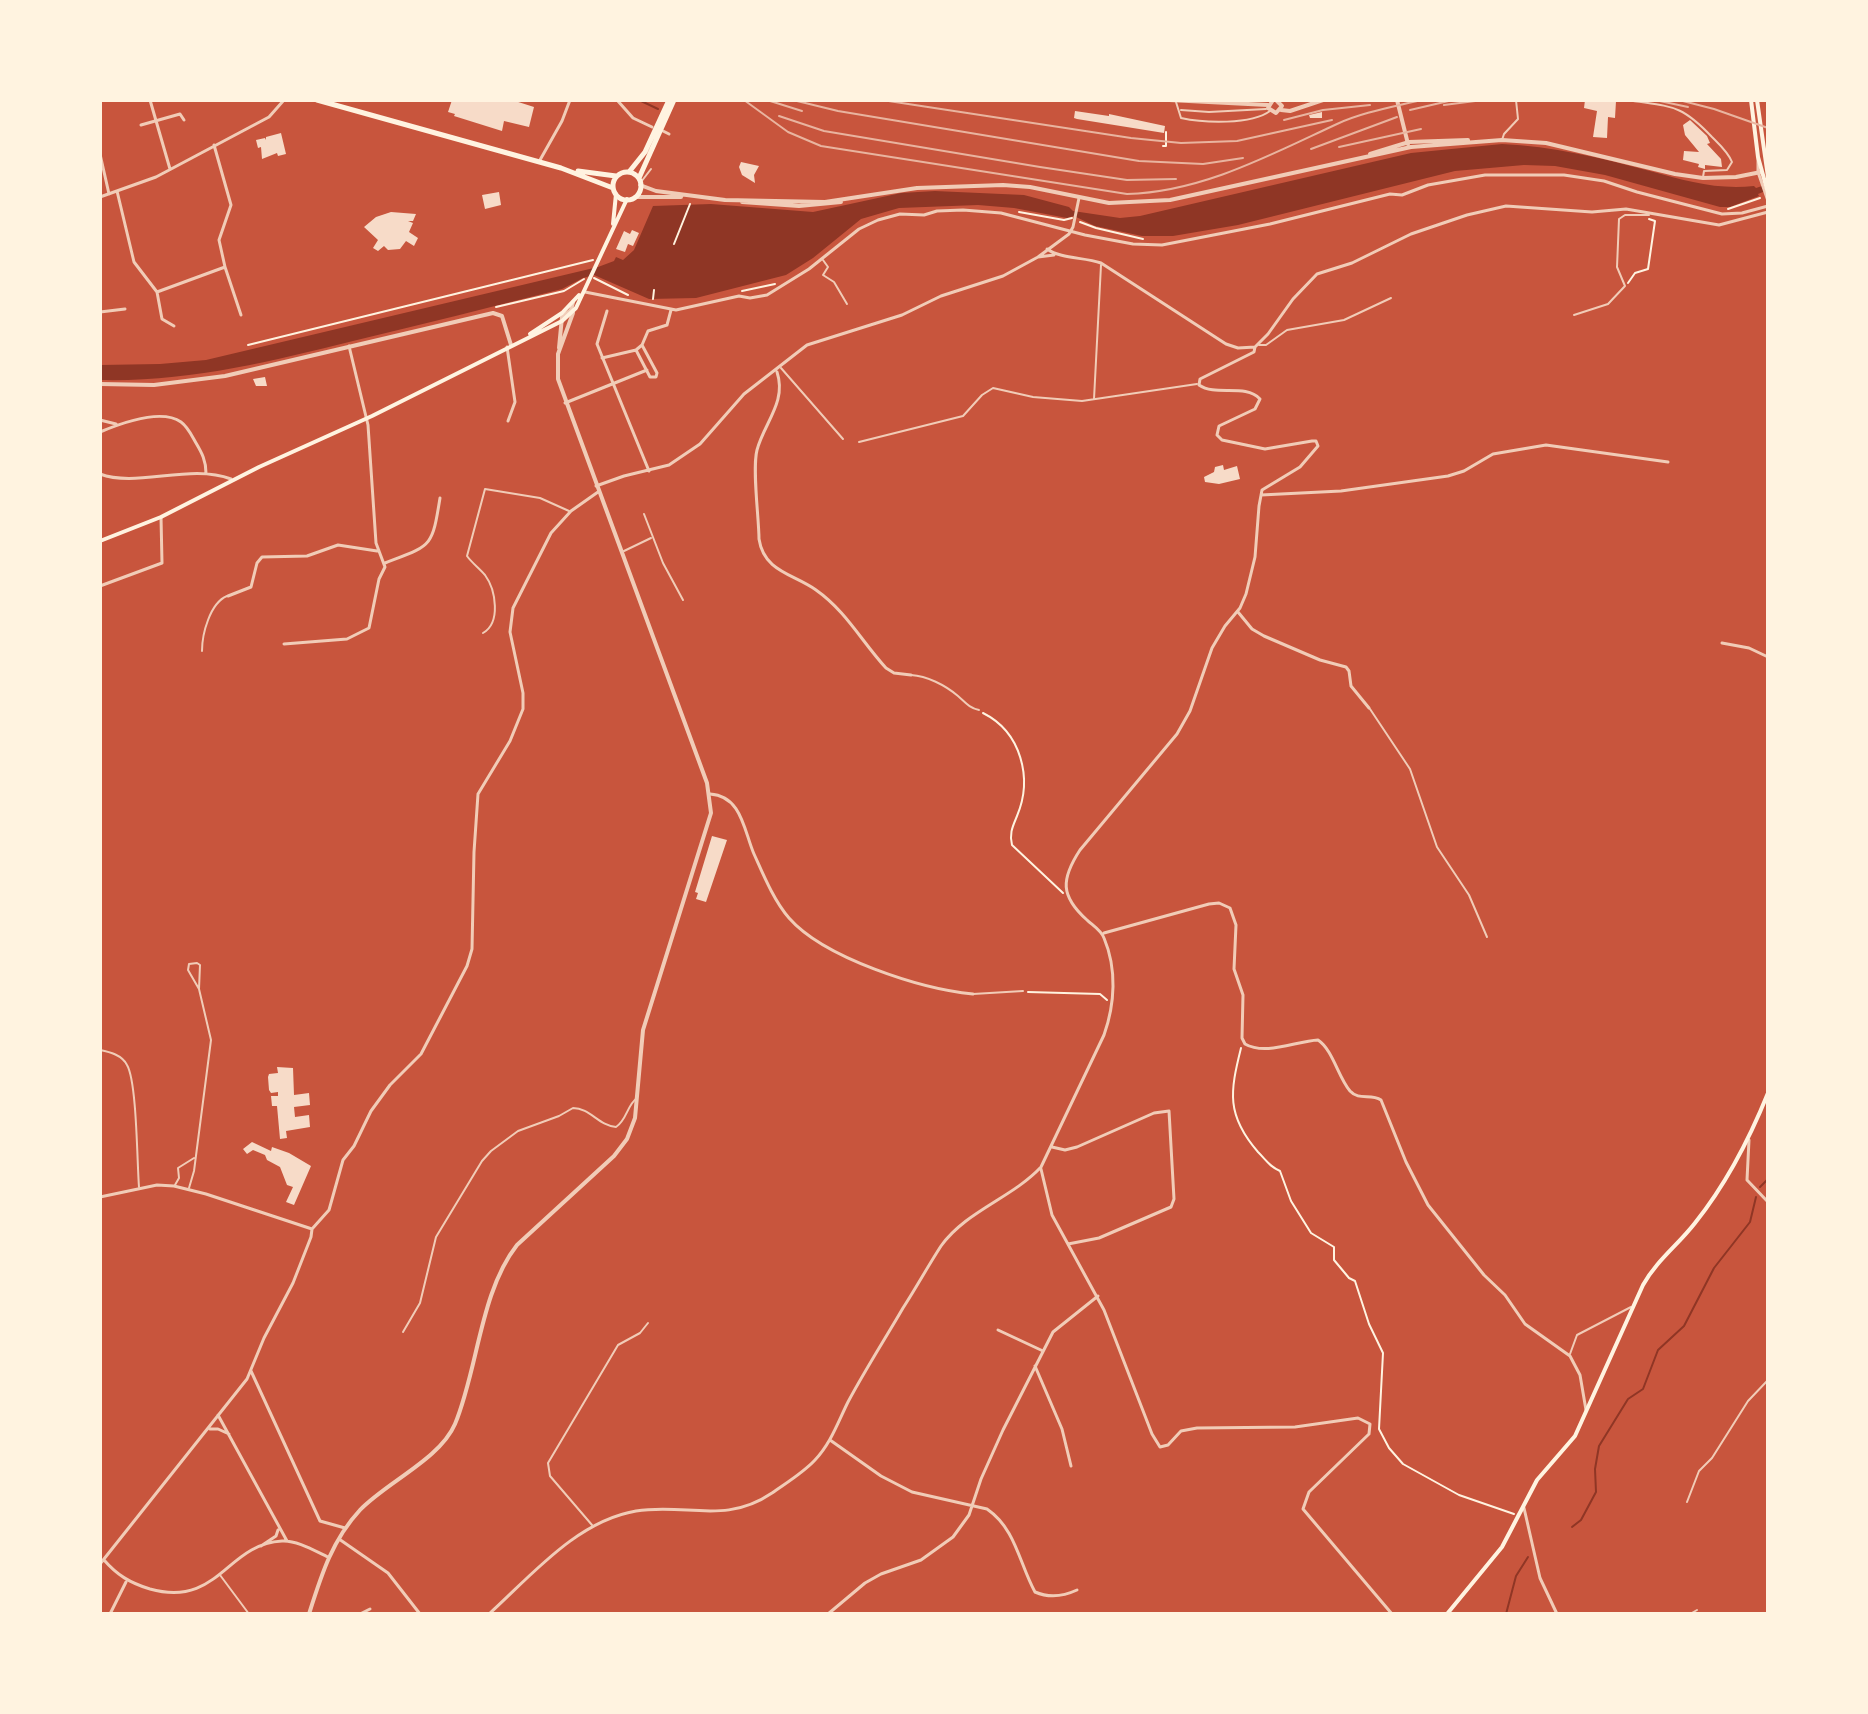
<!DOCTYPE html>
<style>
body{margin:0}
#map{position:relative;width:1868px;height:1714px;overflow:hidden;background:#c8553d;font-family:Raleway,sans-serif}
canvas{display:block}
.frame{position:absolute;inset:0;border:102px solid #fff3e0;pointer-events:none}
</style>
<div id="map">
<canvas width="1868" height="1714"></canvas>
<div class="frame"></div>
</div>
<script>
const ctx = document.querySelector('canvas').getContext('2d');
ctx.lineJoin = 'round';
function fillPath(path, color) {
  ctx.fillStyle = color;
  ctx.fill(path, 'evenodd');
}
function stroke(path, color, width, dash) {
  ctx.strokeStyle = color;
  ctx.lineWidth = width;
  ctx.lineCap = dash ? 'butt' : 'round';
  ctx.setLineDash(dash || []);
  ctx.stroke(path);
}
fillPath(new Path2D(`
 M1502,144C1552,146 1601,158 1650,171C1686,181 1717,190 1754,186L1756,188L1768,184V190L1758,194L1759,196L1730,207H1720L1605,175L1555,166L1524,165L1455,171L1238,225L1173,236H1142L1095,226L1074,216L1067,218L1014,208L978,205L899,208L861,219L813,258L786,275L696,298L649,299L594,275L583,278L562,289C492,307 423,324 353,341C268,362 189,382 100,380V365L160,364L206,360L598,267L614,261L616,257L623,260L634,250L653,206L711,204L813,212L901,193L935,191L1024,195L1069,207L1073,211L1120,218L1140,216L1411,153Z`), '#8f3625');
stroke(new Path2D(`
 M639,100L658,109
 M1760,1187L1768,1179
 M1572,1527L1581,1520L1596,1492L1595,1469L1599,1446L1628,1399L1643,1389L1658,1350L1684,1326L1714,1268L1750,1222L1756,1197
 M1506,1614L1516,1576L1528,1557`), '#8f3625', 2);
fillPath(new Path2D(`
 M452,100H512L534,107L529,127L504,121L502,131L454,116L455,114L448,112Z
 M1585,100L1616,101L1615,118L1608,117L1607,138L1593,137L1597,111L1584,108Z
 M1075,111L1109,116V114L1165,126L1164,133L1077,119L1074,118Z
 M1322,112V118H1310L1309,115Z
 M1690,120L1707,136L1710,143L1707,144L1721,159L1722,167L1705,165V169L1698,167L1699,164L1683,160L1684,151L1699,152L1685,135L1683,125Z
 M281,133L286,154L278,156L277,153L262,159L261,147L258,148L256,140L265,138L266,140V137Z
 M741,162L759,166L754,175L755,183L742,175L739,167Z
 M499,192L501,205L485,209L482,195Z
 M391,212L416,214L413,221H408L413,223L409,232L418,238L414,246L406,241L400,249L388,250L384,246L378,251L373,248L378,240L364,227L376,217Z
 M632,230L639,233L633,246L628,244L625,252L616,249L624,231L630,234Z
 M265,377L267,386H256L253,379Z
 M1223,465L1224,470L1237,466L1240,479L1219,484L1205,482L1204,477L1214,472L1215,467Z
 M712,836L727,840L706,902L696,899L698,893L695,892Z
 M277,1067L293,1068L294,1095L309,1093L310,1105L294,1107L295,1117L309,1115L310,1127L286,1131L287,1138L280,1139L277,1106H272L271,1096H278V1092L271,1093L269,1090L268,1077L269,1074L278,1073Z
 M252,1142L271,1151L272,1147L289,1153L311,1166L294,1205L286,1202L293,1187L287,1185L280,1167L267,1160L265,1155L253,1150L247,1154L243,1149Z`), '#f7dbc8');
stroke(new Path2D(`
 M1163,146H1166V132
 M1728,209L1760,198
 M1019,212L1064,220L1072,218
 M1080,222L1096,228L1143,239
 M674,244L690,204
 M594,278L628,295
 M1628,283L1635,273L1648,269L1655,221L1649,219
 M742,291L775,284
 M653,299L654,290
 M496,307L564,291L584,279
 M248,345L593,260
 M983,713C1021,732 1033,778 1017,816C1013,826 1009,833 1012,845L1063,893
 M1028,992L1100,994L1107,1000
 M1241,1048C1230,1092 1226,1115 1258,1152C1267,1161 1269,1166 1280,1171L1291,1201L1311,1233L1334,1247V1260L1349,1278L1355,1281L1369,1324L1383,1353L1379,1429L1389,1448L1403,1464L1459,1495L1514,1514`), '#fff3e0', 2);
stroke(new Path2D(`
 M1627,100C1671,107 1680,103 1712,137C1720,145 1728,152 1732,162L1727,170L1704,171L1703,177
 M1176,102L1181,118C1204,123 1251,125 1270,111
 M1181,110L1209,112L1266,109
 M1502,140L1504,134L1518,119L1516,100
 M641,182L651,169
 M823,260L828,267L823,275L834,282L847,304
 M1574,315L1608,304L1625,286L1617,267L1619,219L1625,215H1649
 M1259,345H1266L1287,330L1344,320L1391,298
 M1094,399L1101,265
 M859,442L963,416L982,395L993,388L1033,397L1082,401L1197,384
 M644,514L663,563L683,600
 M624,551L651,538
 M483,633C501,623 496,590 485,575C479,568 472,563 467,556L485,489L540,498L569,511
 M202,651C202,634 210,603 227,596
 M911,675C927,676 945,685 958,696C965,702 969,708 979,710
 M1370,709L1410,769L1437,847L1469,895L1487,937
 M973,994L1023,991
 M100,1050C110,1052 122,1055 127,1065C137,1082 137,1163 139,1187
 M175,1185L179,1178L178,1168L194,1158
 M189,1188L194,1171L211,1040L199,989L200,965L197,963L189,964L188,970L199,989
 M403,1332L420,1303L436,1237L482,1161L491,1151L518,1131L559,1116L573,1108C590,1108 599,1126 616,1127C627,1120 627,1105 637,1098
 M1570,1354L1577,1335L1631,1307
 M1768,1418V1426
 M1687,1502L1699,1471L1712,1458L1748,1401L1768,1380
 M592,1525L550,1476L548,1463L618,1345L640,1333L648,1323
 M220,1575L249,1614
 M1690,1614L1697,1610`), '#f1ccb7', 2);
stroke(new Path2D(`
 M781,368L843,439`), '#f1ccb7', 2);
stroke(new Path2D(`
 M150,100L170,169
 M617,100L633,118L652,127
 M141,125L180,114L184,120
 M663,131L669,134
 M100,154L109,194
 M1758,158V172L1768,201
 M540,160L562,121L570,100
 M117,191L134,262L157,292L225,267L219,240L231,205L214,145
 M100,197L156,177L269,117L284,100
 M1047,249C1061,259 1084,257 1101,263L1226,344L1238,348L1255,347
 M1038,257L1054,255
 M225,267L241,315
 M157,292L162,319L174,326
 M585,292L676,310L739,296L750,298L767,295L809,269L859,229L878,220L900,214L924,215L937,211L963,210L1001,213L1085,235L1133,244L1162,245L1270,224L1390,194L1402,195L1428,185L1485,175H1564L1604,181L1637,192L1722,214L1742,213L1768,206
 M607,311L597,344L649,471
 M100,312L125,309
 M507,347L515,402L508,421
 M636,350L650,377H656L657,373L642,345
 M636,350L642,345L648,331L667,325L671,310
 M602,358L636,350
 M777,372C787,402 764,423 757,450C752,469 759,518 759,539C764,572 794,574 816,590C846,611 862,642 886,668L894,673L911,675
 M565,403L647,370
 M100,420L116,424
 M100,432C119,424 161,408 181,422C188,427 192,436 196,443C202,453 206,461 206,473
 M100,474C137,488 190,463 231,479
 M596,486L624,476L669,465L700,444L744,394L807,345L902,315L941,296L1003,276L1038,257L1069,234L1073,227L1079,198
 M1261,495L1341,491L1448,476L1464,471L1493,454L1546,445L1668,462
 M385,563C432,545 432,548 440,498
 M100,586L162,563L161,517
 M228,596L251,587L257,563L262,557L307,556L338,545L377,551
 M1238,612L1252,629L1264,636L1320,660L1346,667L1349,671L1351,686L1369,708
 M1722,643L1749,648L1768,657
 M284,644L347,639L369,628L379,579L385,567L376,543L368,425L349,346
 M710,794C742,796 744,831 754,854C763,874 774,901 789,918C824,958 921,989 973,994
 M1104,933L1209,904L1219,903L1230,908L1236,925L1234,969L1243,995L1242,1038L1245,1044C1266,1056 1296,1041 1318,1040C1333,1050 1338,1077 1350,1091C1359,1101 1371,1093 1381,1100L1406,1162L1428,1205L1484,1275L1505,1295L1525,1324L1570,1356L1580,1375L1586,1410
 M1749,1140L1747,1180L1768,1202
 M1052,1147L1065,1150L1077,1147L1154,1113L1169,1111L1174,1199L1171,1207L1099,1238L1068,1244
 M1041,1169L1052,1215L1104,1310L1152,1434L1160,1447L1168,1445L1181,1431L1197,1428L1295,1427L1358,1418L1370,1424L1369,1434L1309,1492L1303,1509L1392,1614
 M100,1197L157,1185L174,1186L206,1194L312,1229
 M312,1229L329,1210L343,1160L354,1146L371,1111L390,1085L421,1054L467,966L472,949L474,852L478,794L510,741L523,709V693L510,632L513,608L551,533L571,511L598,492
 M998,1330L1043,1351
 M1035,1366L1062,1429L1071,1466
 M251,1371L320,1521L345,1528
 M218,1415L287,1541
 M210,1429H218L229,1434
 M830,1440L881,1476L912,1492L987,1509C1016,1529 1019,1563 1035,1592C1049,1598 1064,1596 1077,1590
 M1524,1508L1540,1578L1557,1614
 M339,1539L388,1573L420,1614
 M261,1546L276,1536L278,1530
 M104,1560C117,1575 130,1583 150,1589C219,1608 226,1544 282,1541C297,1540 315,1551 328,1557
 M100,1564L247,1379L264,1338L293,1283L311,1237L312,1229
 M110,1614L126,1582
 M360,1614L370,1609
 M489,1614C532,1575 577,1521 636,1511C687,1503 725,1525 772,1493C786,1483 803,1473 815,1460C831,1443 838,1422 848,1402C865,1370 885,1339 903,1308C916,1288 928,1266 941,1246C966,1211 1012,1198 1041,1167L1104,1035C1115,1004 1117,969 1104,938C1101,930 1092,925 1087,920C1060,896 1061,879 1080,850L1177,734L1190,711L1212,648L1225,626L1240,608L1246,594L1255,557L1259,506L1262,490L1300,467L1318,446L1316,441H1312L1265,449L1222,440L1217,435L1219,426L1255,409L1260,399C1245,383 1216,397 1199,385L1200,379L1254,352L1255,347L1268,334L1293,299L1317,274L1352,263L1411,234L1467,215L1506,206L1592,212L1626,209L1719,225L1768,212
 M828,1614L865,1583L881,1574L921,1560L953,1537L969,1515L981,1479L1003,1430L1053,1332L1098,1296`), '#f1ccb7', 3);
stroke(new Path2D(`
 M1169,100L1268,105
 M1273,100L1268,108L1276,113L1282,106L1276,100
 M1397,100L1408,144
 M1281,110L1290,111L1323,100
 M1370,154L1409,142L1468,140
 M640,185L656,191L725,200
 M635,197H681
 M725,200L825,202L917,188L1003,185L1030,187L1109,203L1170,200L1411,147L1502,140L1546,143L1675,174L1703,178L1736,177L1761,172
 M742,202L799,206L841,202
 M559,348L562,317L571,310L573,302
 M100,384L154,385L225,376L493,313L502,316L511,345
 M309,1614C321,1576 332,1540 360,1510C387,1482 440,1459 455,1424C478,1369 480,1292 517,1245L614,1156L627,1139L635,1118L643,1030L711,813L707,783L558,379V354L573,313`), '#f1ccb7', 4);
stroke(new Path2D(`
 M1751,100L1758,157L1768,193
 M1757,100L1768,177
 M613,224L616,194
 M530,334L562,313L579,295
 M100,541L161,517L259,467L372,416L562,321L576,308L627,199
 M1447,1614L1502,1547L1537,1480L1575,1436L1643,1285C1657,1260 1678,1245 1695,1223C1727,1183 1749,1140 1768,1093`), '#fff3e0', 4);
stroke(new Path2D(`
 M317,100L561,168L613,188
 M578,171L616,176
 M629,172L645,152L669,100
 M613 186a14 14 0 1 1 28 0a14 14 0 1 1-28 0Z
 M639,178L674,100`), '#fff3e0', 5);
stroke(new Path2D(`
 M744,100L788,132L821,146L1127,194C1202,192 1270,155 1337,124C1363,112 1393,107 1421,100
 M767,100L802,111
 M793,100L838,111L1139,161L1203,164L1243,158
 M882,100L1131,138L1181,143L1237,141L1332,120
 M1655,100L1688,107
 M1679,100L1714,109L1768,128
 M1444,105L1483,100
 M1410,110L1453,100
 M779,116L824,131L1040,167L1127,180L1176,179
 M1284,120L1323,110L1370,105
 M1339,147L1421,129
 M1311,149L1397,117`), '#e9b49f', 2);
</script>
